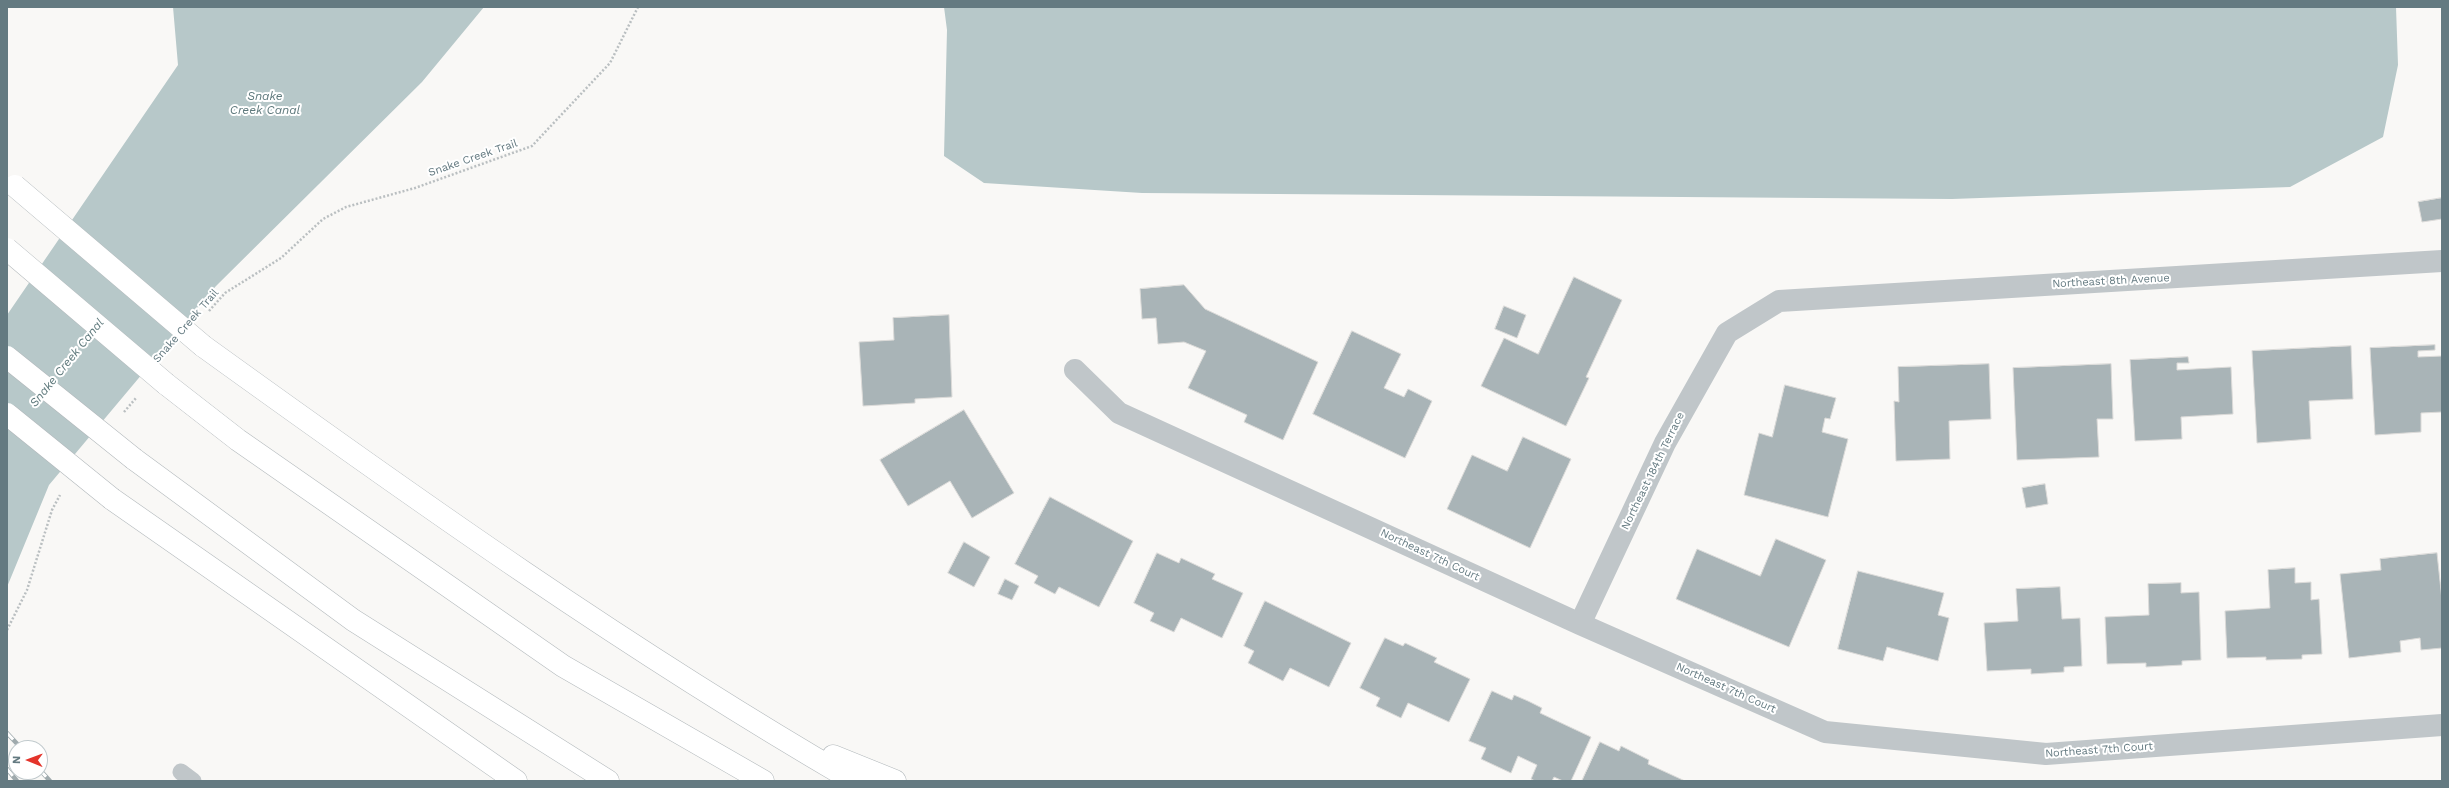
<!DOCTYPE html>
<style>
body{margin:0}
#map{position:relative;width:2449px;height:788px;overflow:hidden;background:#f9f8f6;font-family:"Work Sans",sans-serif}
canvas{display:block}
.frame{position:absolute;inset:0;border:8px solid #647a81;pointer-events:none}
.north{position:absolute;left:8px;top:740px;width:40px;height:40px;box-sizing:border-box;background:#fff;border:1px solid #c1cacd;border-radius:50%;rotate:271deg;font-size:11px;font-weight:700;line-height:16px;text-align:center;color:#647a81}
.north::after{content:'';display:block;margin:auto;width:14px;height:18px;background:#e4342b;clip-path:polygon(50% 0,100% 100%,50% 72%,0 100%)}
</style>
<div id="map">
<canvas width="2449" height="788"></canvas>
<div class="frame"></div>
<div class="north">N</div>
</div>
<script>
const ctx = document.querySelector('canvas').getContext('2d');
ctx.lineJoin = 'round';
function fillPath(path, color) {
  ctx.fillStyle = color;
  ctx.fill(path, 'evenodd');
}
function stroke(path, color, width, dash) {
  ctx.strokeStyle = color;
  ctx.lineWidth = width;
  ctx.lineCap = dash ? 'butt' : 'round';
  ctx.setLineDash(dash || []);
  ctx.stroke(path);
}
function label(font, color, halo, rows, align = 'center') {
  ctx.font = font + ' "Work Sans",sans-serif';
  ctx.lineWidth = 4;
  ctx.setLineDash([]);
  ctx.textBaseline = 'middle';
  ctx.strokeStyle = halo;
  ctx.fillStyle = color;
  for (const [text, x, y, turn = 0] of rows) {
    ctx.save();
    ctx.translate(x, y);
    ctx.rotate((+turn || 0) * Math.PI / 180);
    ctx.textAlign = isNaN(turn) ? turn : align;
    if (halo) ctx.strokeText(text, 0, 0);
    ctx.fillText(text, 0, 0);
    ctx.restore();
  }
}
fillPath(new Path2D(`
 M173,7H484L422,82L216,286L49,485L7,587V315L178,65Z
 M944,7H2396L2398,65L2383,137L2290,187L1952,199L1142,193L984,183L944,156L947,30Z`), '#b7c8c9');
const building = new Path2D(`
 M2442,198V219L2422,222L2418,202Z
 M1574,277L1622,300L1586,377L1589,378L1566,426L1481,386L1504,338L1538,354Z
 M1184,285L1205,309L1318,362L1283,440L1244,422L1247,415L1188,388L1206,351L1184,342L1158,344L1156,318L1142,319L1140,289Z
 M1504,306L1526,315L1517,338L1495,329Z
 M949,315L952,397L915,399V403L863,406L859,342L894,340L893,318Z
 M1352,331L1401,354L1384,388L1404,397L1408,389L1432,401L1405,458L1313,414Z
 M2435,345V350L2418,351V357L2442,356V412L2421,413V432L2375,435L2370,348Z
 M2351,346L2353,399L2309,401L2311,439L2257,443L2252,351Z
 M2188,357L2189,363H2177V370L2231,367L2233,414L2181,417L2182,439L2135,441L2130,360Z
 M1989,364L1991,419L1949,421L1950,459L1896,461L1894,401L1899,402L1898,367Z
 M2111,364L2113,419H2097L2099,457L2017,460L2013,368Z
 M1785,385L1836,398L1830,419L1825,418L1822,432L1848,439L1828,517L1744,495L1759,433L1772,437Z
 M964,410L1014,493L972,518L950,481L908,506L880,460Z
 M1523,437L1571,459L1530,548L1447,509L1472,455L1507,471Z
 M2045,484L2048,504L2026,508L2022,488Z
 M1050,497L1133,541L1099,607L1059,587L1055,594L1034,583L1038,576L1015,564Z
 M1776,539L1826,560L1789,647L1676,599L1697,549L1760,576Z
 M964,542L990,557L974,587L948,573Z
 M1157,553L1179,563L1181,558L1215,574L1212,579L1243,593L1222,638L1181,618L1174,632L1150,621L1154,613L1134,603Z
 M2437,553L2442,600V648L2421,650L2420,638L2400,641L2401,652L2349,658L2340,574L2381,570L2380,559Z
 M2295,568V583L2311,582V600L2319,599L2322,654L2302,655V659L2266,660V657L2227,658L2225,611L2270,608L2268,570Z
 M1858,571L1944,593L1938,615L1949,618L1938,661L1887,647L1883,661L1838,649Z
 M1005,579L1019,586L1012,600L998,594Z
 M2181,583V593L2199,592L2201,660L2182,661V665L2146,667V663L2107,664L2105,617L2149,615L2148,584Z
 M2060,587L2062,619L2080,618L2082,666L2064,667V672L2031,674V669L1987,671L1984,623L2018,621L2016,589Z
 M1265,601L1351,643L1329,687L1290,668L1283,681L1248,663L1254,651L1244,646Z
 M1385,638L1403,646L1405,643L1437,658L1434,662L1470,679L1449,722L1408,703L1401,718L1376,706L1380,698L1360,688Z
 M1492,691L1512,700L1514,695L1528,701L1542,708L1540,713L1591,737L1571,781H1563L1554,777L1552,781H1535L1531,779L1537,765L1518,756L1511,773L1481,759L1486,748L1469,741Z
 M1600,742L1619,751L1621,746L1649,760L1648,764L1685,781H1582Z`);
fillPath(building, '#a9b4b7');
stroke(building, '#dbdad8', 1);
const highway = new Path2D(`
 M203,346C415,499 628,650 854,781
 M166,384L238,440L563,666L763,781
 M134,459L353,620L608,781
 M112,499L516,781
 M833,756L895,781`);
stroke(highway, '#b3b9bc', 23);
stroke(new Path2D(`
 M209,311L225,293L281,258L323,219L346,207L415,188L532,146L610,63L638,7
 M124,412L136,398
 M7,630L27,590L52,510L60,495`), '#babfc1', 2.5, [2, 2]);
stroke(new Path2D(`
 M181,772L193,781`), '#c0c6c9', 17);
stroke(new Path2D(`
 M1075,370L1119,413L1580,624L1825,732L2046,754L2442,725
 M1580,624L1665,443L1727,333L1779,301L2442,261`), '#c0c6c9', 22);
stroke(highway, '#fff', 22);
const rail = new Path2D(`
 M7,733L21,748
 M7,769L17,781
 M40,770L50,781`);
stroke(rail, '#9faaad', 4.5);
stroke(rail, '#fff', 3, [9]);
const highwayBridge = new Path2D(`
 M15,186L203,346
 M7,249L166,384
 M7,357L134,459
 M7,414L112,499`);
stroke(highwayBridge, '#b3b9bc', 23, []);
stroke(highwayBridge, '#fff', 22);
label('11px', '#647a81', '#fff', [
 ["Snake Creek Trail",473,158,-19],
 ["Northeast 8th Avenue",2111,281,-3],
 ["Snake Creek Trail",186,326,-49],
 ["Northeast 184th Terrace",1653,471,-64],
 ["Northeast 7th Court",1430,555,25],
 ["Northeast 7th Court",1726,688,24],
 ["Northeast 7th Court",2099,750,-4]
]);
label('italic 12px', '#5e797c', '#fff', [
 ["Snake",265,96],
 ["Creek Canal",265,110],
 ["Snake Creek Canal",67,363,-51]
]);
</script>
